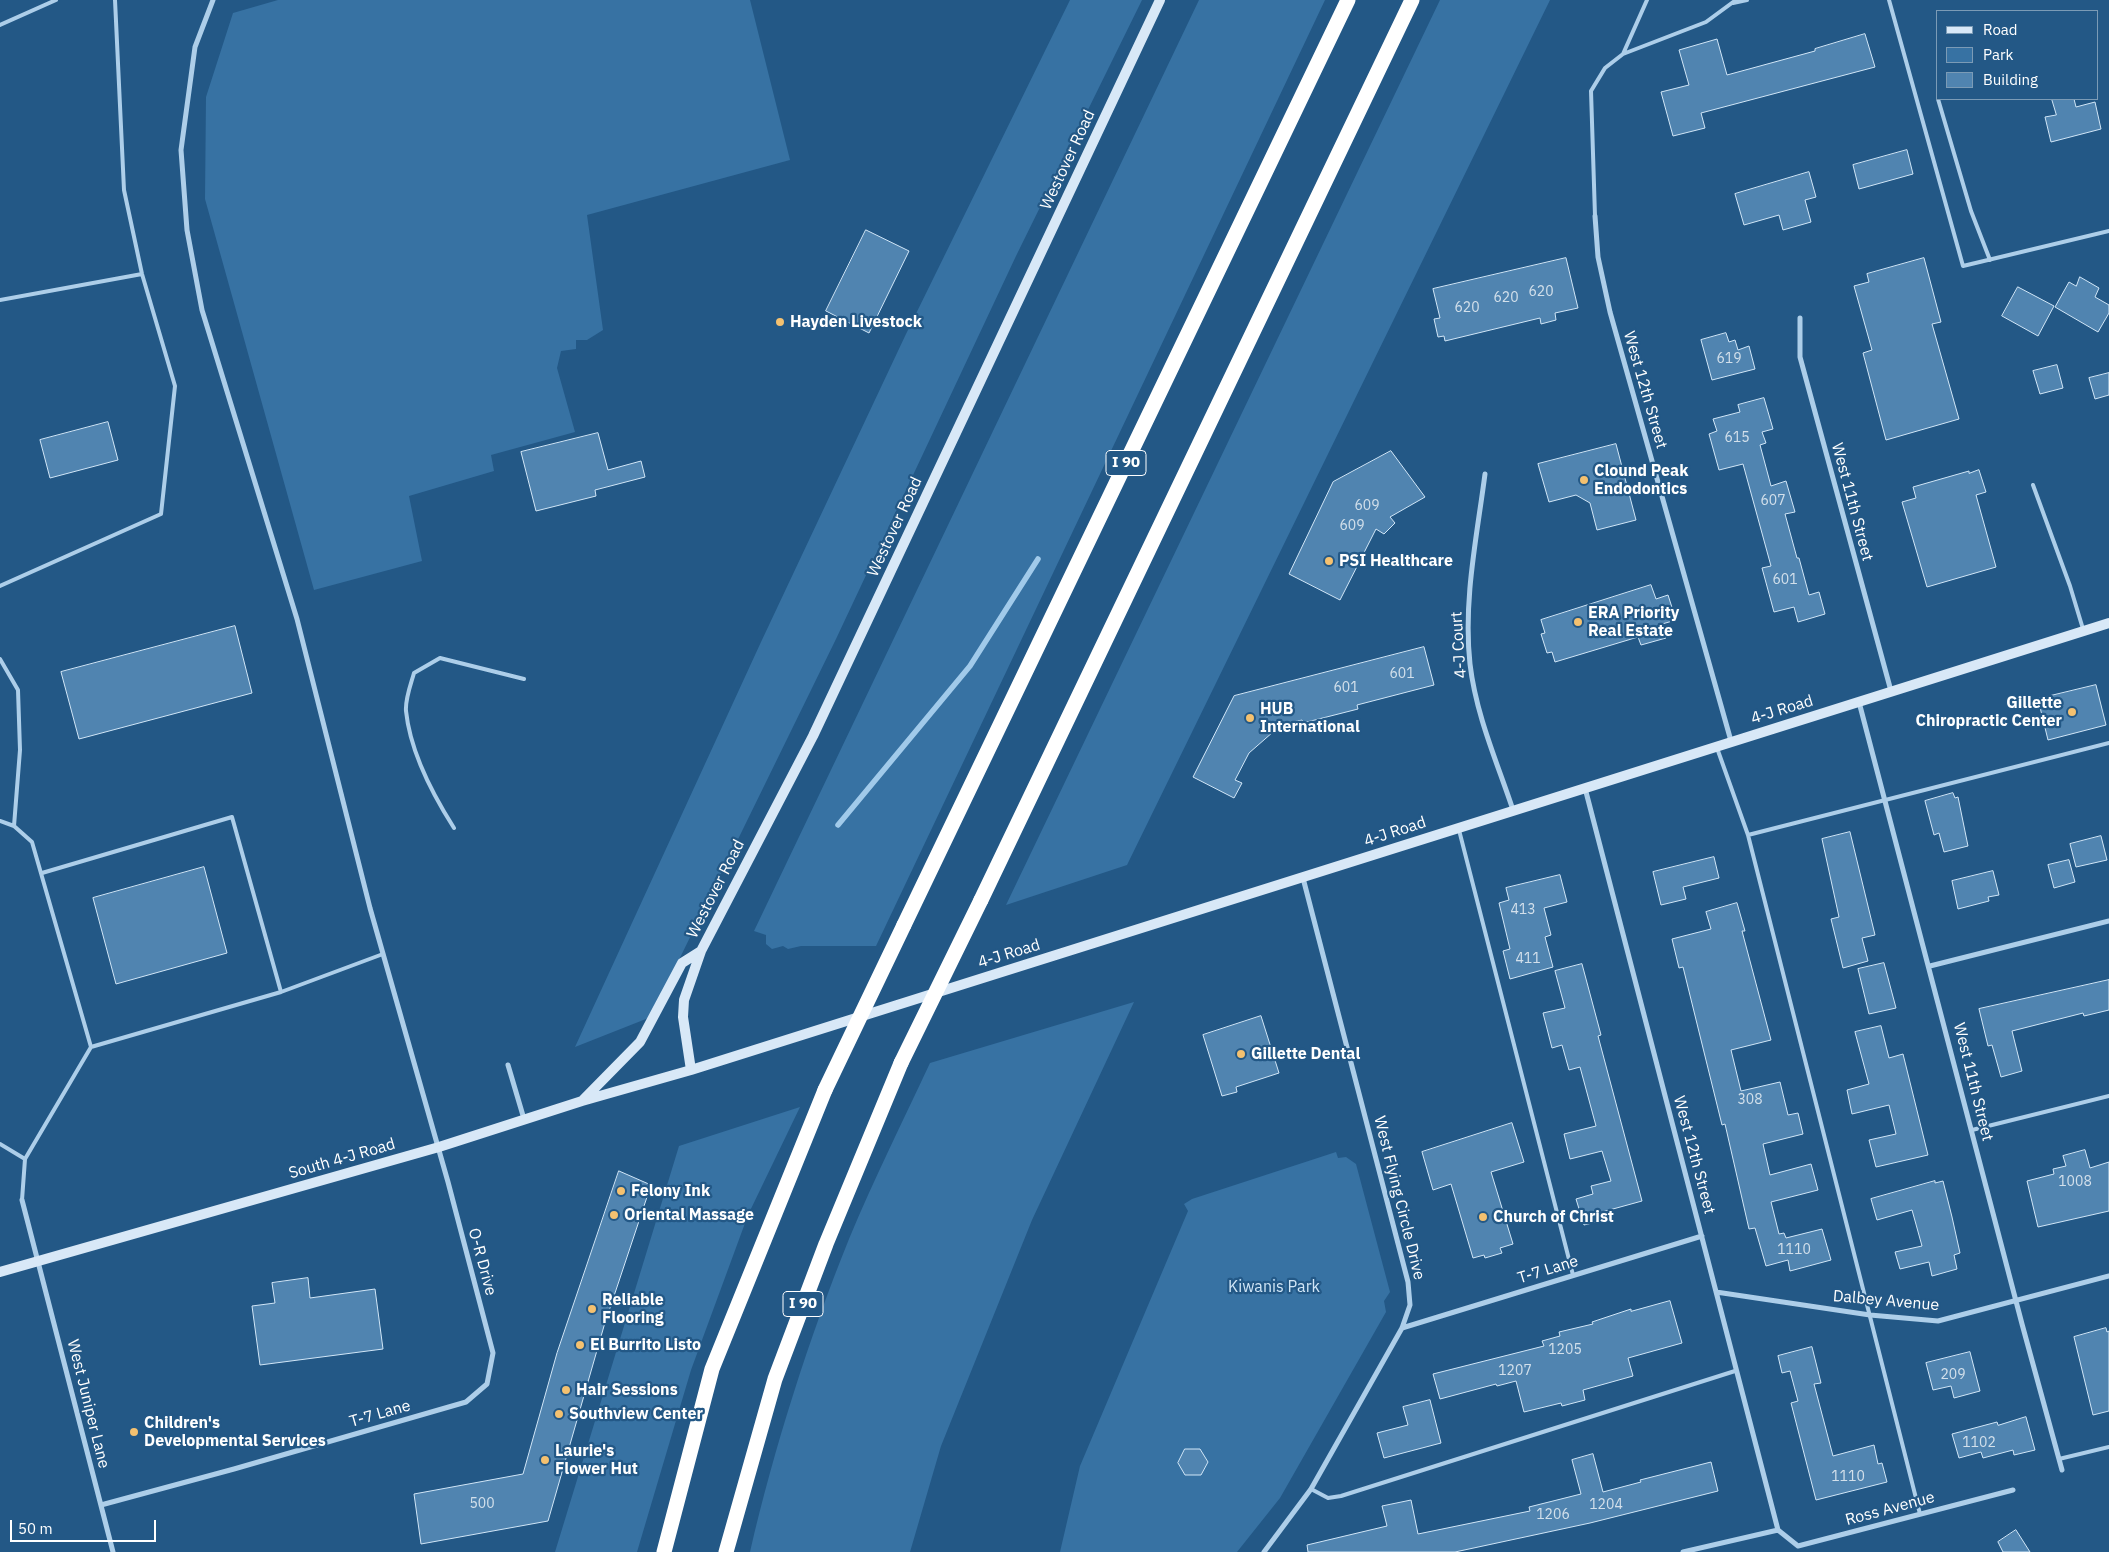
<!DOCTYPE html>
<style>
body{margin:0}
#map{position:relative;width:2109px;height:1552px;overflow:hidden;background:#235886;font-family:"IBM Plex Sans",sans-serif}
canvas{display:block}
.legend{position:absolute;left:1936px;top:10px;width:162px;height:90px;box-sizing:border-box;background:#235886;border:1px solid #7b9bb6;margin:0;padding:6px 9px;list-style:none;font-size:15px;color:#fff}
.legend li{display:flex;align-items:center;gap:10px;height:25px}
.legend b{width:25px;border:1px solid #7b9bb6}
.scale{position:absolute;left:10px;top:1520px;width:146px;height:22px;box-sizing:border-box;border:2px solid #fff;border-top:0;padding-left:6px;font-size:15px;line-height:18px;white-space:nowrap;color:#fff;-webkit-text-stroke:4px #235886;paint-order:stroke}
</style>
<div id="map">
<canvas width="2109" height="1552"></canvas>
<ul class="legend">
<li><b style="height:6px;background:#d8e8f7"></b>Road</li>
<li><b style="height:14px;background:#3772a3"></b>Park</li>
<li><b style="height:14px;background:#5084b0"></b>Building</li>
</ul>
<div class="scale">50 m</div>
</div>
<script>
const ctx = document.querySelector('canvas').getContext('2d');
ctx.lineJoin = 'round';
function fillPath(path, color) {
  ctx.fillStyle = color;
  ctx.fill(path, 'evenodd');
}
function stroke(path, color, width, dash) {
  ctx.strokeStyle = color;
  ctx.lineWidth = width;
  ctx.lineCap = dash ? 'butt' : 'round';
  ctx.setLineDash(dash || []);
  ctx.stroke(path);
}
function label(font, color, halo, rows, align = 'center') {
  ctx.font = font + ' "IBM Plex Sans",sans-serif';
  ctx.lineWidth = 4.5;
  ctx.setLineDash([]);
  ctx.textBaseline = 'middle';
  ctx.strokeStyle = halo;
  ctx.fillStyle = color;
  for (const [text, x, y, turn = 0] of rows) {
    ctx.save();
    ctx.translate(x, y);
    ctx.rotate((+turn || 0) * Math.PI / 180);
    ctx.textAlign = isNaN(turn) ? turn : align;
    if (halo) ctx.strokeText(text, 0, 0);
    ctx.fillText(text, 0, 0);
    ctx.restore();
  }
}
fillPath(new Path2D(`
 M278,0H750L790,160L587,215L603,330L587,340H576V349L561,351L557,368L575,432L491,455L494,471L409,496L422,561L314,590L205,199L206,97L233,13Z
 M1070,0H1142L1016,256L836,639L651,1017L575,1047L761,642L906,334Z
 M1199,0H1325L876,946H801L788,949L783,946L772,949L766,944V935L754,931Z
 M1440,0H1550L1127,865L1006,905Z
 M1134,1002L1032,1220L941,1446L910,1552H750C774,1448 809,1338 849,1239C874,1179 903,1121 930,1063Z
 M800,1107L748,1215L691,1370L637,1552H555L679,1146Z
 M1336,1152L1338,1158L1346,1157L1356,1164L1390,1292L1384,1301L1386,1312L1280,1498L1237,1552H1060L1080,1466L1188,1211L1184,1204L1192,1199Z`), '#3772a3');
stroke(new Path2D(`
 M838,825L970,666L1038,559`), '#a1caea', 5.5);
const building = new Path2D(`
 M1865,34L1875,67L1701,113L1705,128L1673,136L1661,92L1689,85L1679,50L1717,39L1727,75L1815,51V49Z
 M2052,99H2074L2076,107L2095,102L2101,129L2051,142L2045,117L2056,115Z
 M1907,150L1913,174L1859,189L1853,165Z
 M1809,172L1816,197L1805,200L1811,222L1783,230L1779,215L1744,225L1735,194Z
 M866,230L909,251L869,333L826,311Z
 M1566,258L1578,308L1555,313L1556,320L1541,324L1540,318L1445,341L1444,336L1438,337L1434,319L1440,318L1433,289Z
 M1924,258L1941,322L1932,324L1959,419L1886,440L1863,353L1872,350L1854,286L1869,282L1867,274Z
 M2080,277L2099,288L2095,297L2109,305V313L2098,332L2055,307L2069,282L2076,286Z
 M2018,287L2054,306L2038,336L2002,316Z
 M1726,333L1729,342L1735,340L1738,350L1749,346L1755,369L1712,380L1701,340Z
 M2057,365L2063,388L2040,394L2033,371Z
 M2109,373V395L2095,399L2089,378Z
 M1764,398L1773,429L1762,432L1766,443L1760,445L1771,486L1786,481L1795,512L1785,514L1797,558H1799L1809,595L1819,592L1825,614L1798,622L1794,607L1774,612L1762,568L1771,566L1743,464L1719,470L1709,434L1717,431L1713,419L1740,412L1738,405Z
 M108,422L118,460L50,478L40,440Z
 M598,433L608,470L641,461L645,477L595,490L596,496L536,511L521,452Z
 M1616,444L1636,520L1597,530L1590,503L1576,495L1549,502L1538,464Z
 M1391,451L1425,497L1390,517L1395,523L1384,534L1376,529L1340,600L1289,574L1333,482Z
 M1979,470L1986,492L1976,495L1996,567L1927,587L1902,502L1916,498L1913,487L1969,471V473Z
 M1651,585L1656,599L1668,595L1676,620L1662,624L1666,638L1641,645L1638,637L1555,662L1552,652L1547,653L1541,634L1545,633L1541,620Z
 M235,626L252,693L79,739L61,672Z
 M1424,647L1434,685L1357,705L1358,709L1303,723L1302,720L1281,725L1249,753L1235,780L1242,783L1234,798L1193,777L1234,696Z
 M2096,685L2106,725L2048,740L2038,699Z
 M1953,793L1955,798L1958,797L1968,846L1944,852L1939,833L1934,835L1925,801Z
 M1850,832L1875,935L1862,938L1868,961L1843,968L1831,919L1839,917L1822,839Z
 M2101,836L2107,860L2076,867L2070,844Z
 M1714,857L1719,878L1683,887L1686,899L1661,905L1653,872Z
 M2069,860L2075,882L2054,888L2048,865Z
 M204,867L227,953L116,984L93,898Z
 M1993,871L1999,895L1988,897L1989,901L1958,909L1952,881Z
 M1560,875L1567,902L1544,908L1551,935L1545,937L1553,967L1510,979L1503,951L1510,949L1499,903L1509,900L1506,888Z
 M1737,903L1745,931H1742L1771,1040L1731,1050L1741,1091L1780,1082L1788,1115L1798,1113L1803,1134L1763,1144L1770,1175L1811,1164L1818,1190L1771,1202L1779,1234L1784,1233L1786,1238L1822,1229L1831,1260L1790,1271L1788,1260L1766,1266L1755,1228L1749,1229L1725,1124L1722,1125L1683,967L1679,968L1672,939L1711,929L1706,912Z
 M1884,963L1896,1008L1869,1014L1858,969Z
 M1582,964L1601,1035L1598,1036L1642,1201L1602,1212L1604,1220L1584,1225L1576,1199L1593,1194L1591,1186L1611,1181L1602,1151L1570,1159L1564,1134L1596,1126L1580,1067L1569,1070L1562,1045L1552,1048L1543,1013L1565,1008L1555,971Z
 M2109,980V1010L2084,1016L2083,1013L2012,1031L2022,1071L2001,1077L1992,1045L1988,1046L1979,1009Z
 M1261,1016L1279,1073L1236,1087L1237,1092L1222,1096L1203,1035Z
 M1881,1026L1889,1058L1903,1054L1928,1155L1876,1167L1869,1140L1896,1134L1889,1105L1852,1114L1847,1090L1869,1084L1855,1032Z
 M1512,1123L1524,1162L1491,1172L1513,1244L1500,1248L1502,1253L1485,1258L1484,1255L1473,1258L1451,1184L1433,1190L1422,1152Z
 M2085,1150L2090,1168L2109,1162V1211L2038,1227L2027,1181L2054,1174L2053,1169L2066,1166L2063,1156Z
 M619,1171L651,1185L604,1326L548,1521L421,1544L414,1494L523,1474L557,1353Z
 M1935,1181V1183L1943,1181L1952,1217L1960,1253L1954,1255L1957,1269L1932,1276L1929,1262L1900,1269L1895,1252L1922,1246L1912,1210L1877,1220L1871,1199Z
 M308,1278L310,1298L375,1289L383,1349L260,1365L252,1306L275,1303L272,1283Z
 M1670,1301L1682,1343L1628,1358L1633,1376L1583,1390L1585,1400L1562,1406L1561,1403L1524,1412L1516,1381L1497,1386L1496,1384L1440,1399L1433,1374L1544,1346L1542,1341L1560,1336L1559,1332L1593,1324L1592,1322L1631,1309V1311Z
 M2106,1328L2107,1332L2109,1331V1411L2093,1415L2074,1337Z
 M1812,1347L1821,1383L1814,1384L1833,1456L1874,1445L1878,1464L1882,1463L1887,1482L1816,1500L1791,1403L1798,1401L1790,1371L1782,1373L1778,1356Z
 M1970,1352L1980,1391L1954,1398L1951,1386L1933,1390L1926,1363Z
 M1430,1400L1441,1443L1384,1458L1377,1433L1408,1425L1403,1407Z
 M2026,1417L2035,1450L2014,1455L2013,1450L1983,1458L1981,1452L1959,1458L1952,1434L1997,1422L1998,1425Z
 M1185,1449H1200L1208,1462L1201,1475H1185L1178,1463Z
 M1593,1454L1603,1492L1641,1482L1640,1480L1711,1462L1718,1491L1590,1523L1455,1552H1308L1307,1545L1387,1526L1382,1506L1411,1500L1418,1534L1530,1511L1529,1507L1581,1494L1572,1460Z
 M2016,1530L2030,1552H2003L1998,1542Z`);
fillPath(building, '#5084b0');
stroke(building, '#d1e6f7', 1);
stroke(new Path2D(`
 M1889,0L1963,266L2109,231
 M1733,3L1747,0
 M0,25L56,0
 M1623,54L1647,0
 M1938,99L1971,211L1990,260
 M1595,216L1591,91L1605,68L1623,54L1706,22L1736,0
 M0,300L142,274
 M2033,485L2070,586L2083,629
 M0,586L161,514L175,386L142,274L124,190L115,0
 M0,659L18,690L20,750L14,826
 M1717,748L1748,835L1920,1514
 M0,821L14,826L32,842L91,1047
 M454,828C433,795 410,750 406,711C405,699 411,684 414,673L440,658L524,679
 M1459,830L1573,1275
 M1748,835L2109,743
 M42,873L232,817L281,992
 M1972,1130L2109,1096
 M0,1144L25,1159
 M22,1200L25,1159L91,1047L281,992L383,954
 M2059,1459L2109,1447
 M1311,1489L1328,1498L1341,1496L1735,1371`), '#adcee9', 4);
stroke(new Path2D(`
 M1595,216L1598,257L1610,312L1731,741
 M1800,318V357L1891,691
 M1485,474C1477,536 1463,601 1470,664C1476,715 1497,762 1513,810
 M1859,702L2022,1324L2062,1470
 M1585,788L1778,1530
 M1930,966L2109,921
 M508,1065L524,1119
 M22,1200L113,1552
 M1716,1292L1870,1315L1938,1321L2109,1276
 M1402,1328L1702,1236
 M101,1505L234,1469L466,1402L487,1384L493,1353L448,1182L370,908L297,619L202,310L187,230L181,150L195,47L213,0
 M1778,1530L1798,1546L2013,1490
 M1264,1552L1311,1489L1402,1328L1410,1305L1408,1282L1303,878
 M1683,1552L1778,1530`), '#adcee9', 5);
stroke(new Path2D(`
 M691,1070L683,1017L684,1000L701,951L813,736L1160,0
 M583,1100L640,1042L682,963L701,951
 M0,1272L439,1147L582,1101L691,1070L2109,623`), '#d8e8f7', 10);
stroke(new Path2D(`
 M981,900L1412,0
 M904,925L1348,0
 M664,1552L712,1369L825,1090
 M726,1552L775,1379L826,1244L901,1063`), '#fff', 15);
stroke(new Path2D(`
 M901,1063L981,900
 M825,1090L904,925`), '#fff', 15);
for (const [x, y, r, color] of [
 [780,322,5,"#f4c170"],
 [1584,480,5,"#f4c170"],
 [1329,561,5,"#f4c170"],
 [1578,622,5,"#f4c170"],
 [2072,712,5,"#f4c170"],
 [1250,718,5,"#f4c170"],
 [1241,1054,5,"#f4c170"],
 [621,1191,5,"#f4c170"],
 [614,1215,5,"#f4c170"],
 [1483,1217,5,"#f4c170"],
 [592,1309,5,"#f4c170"],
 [580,1345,5,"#f4c170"],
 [566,1390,5,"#f4c170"],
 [559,1414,5,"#f4c170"],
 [134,1432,5,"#f4c170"],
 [545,1460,5,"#f4c170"]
]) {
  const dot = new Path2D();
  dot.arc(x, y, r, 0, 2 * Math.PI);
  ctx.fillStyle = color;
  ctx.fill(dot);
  stroke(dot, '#235886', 2);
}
label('14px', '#d3e0eb', null, [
 ["620",1541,292],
 ["620",1506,298],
 ["620",1467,308],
 ["619",1729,359],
 ["615",1737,438],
 ["607",1773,501],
 ["609",1367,506],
 ["609",1352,526],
 ["601",1785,580],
 ["601",1402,674],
 ["601",1346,688],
 ["413",1523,910],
 ["411",1528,959],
 ["308",1750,1100],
 ["1008",2075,1182],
 ["1110",1794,1250],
 ["1205",1565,1350],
 ["1207",1515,1371],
 ["209",1953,1375],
 ["1102",1979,1443],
 ["1110",1848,1477],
 ["500",482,1504],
 ["1204",1606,1505],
 ["1206",1553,1515]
]);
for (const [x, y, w] of [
 [1126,463,40],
 [803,1304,40]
]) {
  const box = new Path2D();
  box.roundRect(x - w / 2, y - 12.5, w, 25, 4);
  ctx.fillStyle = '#235886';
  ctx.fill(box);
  stroke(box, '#fff', 1);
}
label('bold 15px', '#fff', null, [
 ["I 90",1126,463],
 ["I 90",803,1304]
]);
label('16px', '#fff', '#235886', [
 ["Westover Road",1068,160,-65],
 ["West 12th Street",1645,390,74],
 ["West 11th Street",1852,502,75],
 ["Westover Road",895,527,-65],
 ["4-J Court",1459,645,-94],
 ["4-J Road",1782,710,-17],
 ["4-J Road",1395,832,-18],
 ["Westover Road",716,889,-63],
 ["4-J Road",1009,954,-17],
 ["West 11th Street",1973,1082,76],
 ["West 12th Street",1694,1155,75],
 ["South 4-J Road",342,1159,-16],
 ["West Flying Circle Drive",1399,1198,76],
 ["O-R Drive",482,1262,75],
 ["T-7 Lane",1548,1270,-17],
 ["Dalbey Avenue",1886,1301,5],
 ["West Juniper Lane",88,1404,76],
 ["T-7 Lane",380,1414,-16],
 ["Ross Avenue",1890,1509,-15]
]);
label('bold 16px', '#fff', '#235886', [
 ["Hayden Livestock",790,322],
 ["Clound Peak",1594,471],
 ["Endodontics",1594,489],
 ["PSI Healthcare",1339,561],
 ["ERA Priority",1588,613],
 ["Real Estate",1588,631],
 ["Gillette",2062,703,"right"],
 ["Chiropractic Center",2062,721,"right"],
 ["HUB",1260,709],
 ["International",1260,727],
 ["Gillette Dental",1251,1054],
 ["Felony Ink",631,1191],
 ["Oriental Massage",624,1215],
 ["Church of Christ",1493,1217],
 ["Reliable",602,1300],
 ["Flooring",602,1318],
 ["El Burrito Listo",590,1345],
 ["Hair Sessions",576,1390],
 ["Southview Center",569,1414],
 ["Children's",144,1423],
 ["Developmental Services",144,1441],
 ["Laurie's",555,1451],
 ["Flower Hut",555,1469]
], 'left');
label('16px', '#d1e6f7', '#235886', [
 ["Kiwanis Park",1274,1287]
]);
</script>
